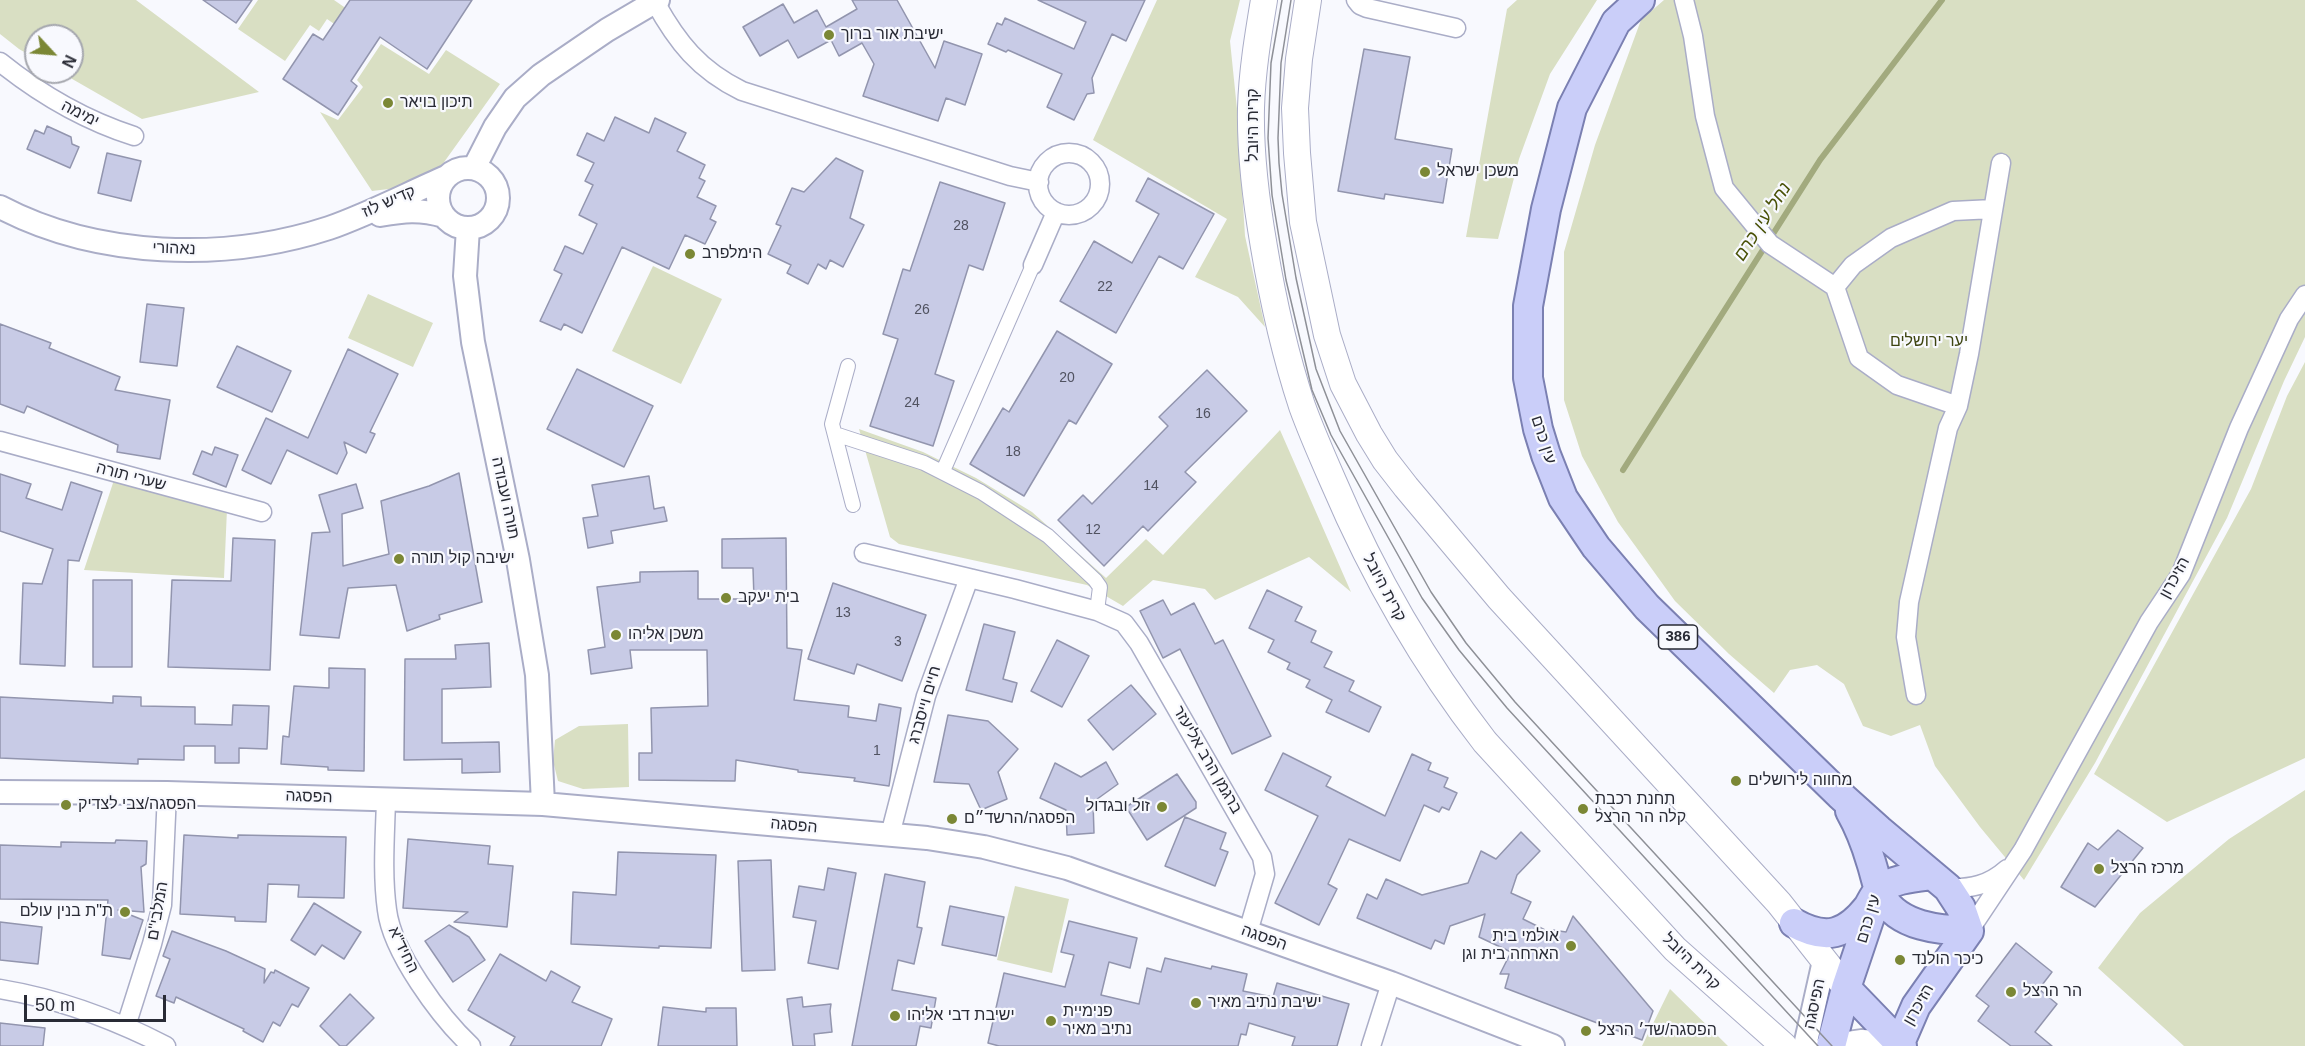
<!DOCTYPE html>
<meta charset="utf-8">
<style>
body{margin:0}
#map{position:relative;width:2305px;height:1046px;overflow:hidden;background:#f8f9fe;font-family:Helvetica,sans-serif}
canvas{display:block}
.north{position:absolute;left:24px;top:24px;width:60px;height:60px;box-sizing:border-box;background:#f8f9fe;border:2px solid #a5a7ae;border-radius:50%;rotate:116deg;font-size:16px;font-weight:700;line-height:24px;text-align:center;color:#292b35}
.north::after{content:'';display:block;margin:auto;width:21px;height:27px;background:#7b8735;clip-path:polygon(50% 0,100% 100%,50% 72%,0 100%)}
.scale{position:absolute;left:24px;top:995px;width:142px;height:27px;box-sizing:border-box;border:3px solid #292b35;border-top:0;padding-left:8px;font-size:18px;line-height:21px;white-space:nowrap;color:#292b35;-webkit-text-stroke:4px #f8f9fe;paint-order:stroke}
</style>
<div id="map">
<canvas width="2305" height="1046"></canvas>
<div class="north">N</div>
<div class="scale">50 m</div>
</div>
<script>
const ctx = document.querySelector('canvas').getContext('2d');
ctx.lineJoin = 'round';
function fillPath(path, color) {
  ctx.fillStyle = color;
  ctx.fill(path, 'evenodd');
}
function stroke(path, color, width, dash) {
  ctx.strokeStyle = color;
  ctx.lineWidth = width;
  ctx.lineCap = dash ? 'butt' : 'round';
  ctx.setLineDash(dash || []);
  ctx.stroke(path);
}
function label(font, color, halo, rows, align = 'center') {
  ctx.font = font + ' Helvetica,"Noto Sans Hebrew",sans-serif';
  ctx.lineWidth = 4.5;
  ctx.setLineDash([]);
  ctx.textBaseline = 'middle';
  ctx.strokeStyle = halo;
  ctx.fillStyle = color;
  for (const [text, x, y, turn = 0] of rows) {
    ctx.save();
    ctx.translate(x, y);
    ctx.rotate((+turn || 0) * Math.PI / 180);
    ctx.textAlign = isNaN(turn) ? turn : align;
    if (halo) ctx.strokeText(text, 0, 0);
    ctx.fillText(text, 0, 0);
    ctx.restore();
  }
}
fillPath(new Path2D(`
 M0,0H136L259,92L142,119L60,72H72V36H36V59L19,49L0,34Z
 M258,0H334L357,16L346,32L327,19L319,31L310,25L285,61L238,29Z
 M1157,0H1240L1230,41L1237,109L1245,236L1265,327L1238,297L1195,277L1227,219L1093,140Z
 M1517,0H1597L1550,74L1519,159L1498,239L1466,237L1507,9Z
 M1664,0H2305V337L2284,381L2227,518L2095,763L2024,880L1980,827L1935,766L1920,725L1891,736L1863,726L1844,684L1817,665L1790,670L1774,693L1729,654L1675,601L1618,522L1582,456L1564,400V252L1595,145L1641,20Z
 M381,44L429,74L446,50L500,84L437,172L413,179L397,188L372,191L320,112L338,120L363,87L357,80Z
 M653,266L722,299L681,384L612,351Z
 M368,294L433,323L413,367L348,338Z
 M2305,362V758L2167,822L2094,774L2251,489L2287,396Z
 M859,429L923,452L976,478L1032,512L1106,578L1146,539L1163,555L1280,430L1351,592L1309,557L1215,600L1205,589L1153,580L1123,606L1087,585L899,544L890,537Z
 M114,480L227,509L224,578L84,570Z
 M628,724L629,787L583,789L558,781L553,761L555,740L579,726Z
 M2305,790V1046H2184L2098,968L2140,913L2229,839Z
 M1015,886L1069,899L1052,973L997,960Z
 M1670,989L1728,1046H1642Z`), '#d9dfc3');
stroke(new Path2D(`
 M1623,470L1820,160L1942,0`), '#a2aa7e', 6);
const building = new Path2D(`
 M203,0H252L236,23Z
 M350,0H472L427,69L380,37L351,81L357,86L338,115L283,79L313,34L323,40Z
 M852,0H897L935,68L944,41L982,54L965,105L946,98L938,121L863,96L874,64L862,43L839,56L831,40L798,58L788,40L760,56L743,27L783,4L794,23L817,10L826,27L857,9Z
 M1038,0H1145L1126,41L1112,34L1092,78L1094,93L1087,94L1074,120L1047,107L1062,74L1008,50L1006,52L988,44L997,23L1002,25L1005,18L1074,49L1086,22Z
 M1364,49L1410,57L1395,139L1452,149L1443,203L1385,194L1384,199L1338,191Z
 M615,117L649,133L655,118L686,133L677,151L705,165L699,178L705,181L697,197L716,206L710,219L716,222L705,244L685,235L669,269L622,247L582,333L564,324L561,330L540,321L562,274L554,270L565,246L583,254L597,224L579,215L593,185L585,181L594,163L577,155L587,133L604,141Z
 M47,126L71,137L72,144L79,147L70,168L27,149L35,130L44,134Z
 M107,153L141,161L131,201L98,193Z
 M836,158L863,171L850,218L864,225L843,267L830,260L826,269L818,264L808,284L787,273L791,265L768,254L781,226L776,224L792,188L804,192Z
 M1148,178L1214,214L1183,269L1159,256L1116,333L1060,301L1094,241L1132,263L1159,214L1136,201Z
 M940,182L1005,203L983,270L969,265L935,374L954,381L933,446L870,426L898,339L883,334L903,269L910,271Z
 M147,304L184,308L177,366L140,362Z
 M0,324L51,343L49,348L120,377L115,390L170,400L160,459L117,452L118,445L27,406L24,413L0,404Z
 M1057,331L1112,364L1076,424L1069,420L1024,496L970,464L1003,408L1009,412Z
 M237,346L291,371L272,412L217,387Z
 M348,349L398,374L370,432L375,434L366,453L344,442L347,453L337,474L287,450L271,484L242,470L266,418L308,438Z
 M577,369L653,406L624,467L547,429Z
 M1207,370L1247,411L1185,472L1196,482L1148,531L1143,526L1104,566L1058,520L1083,495L1092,504L1168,426L1159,417Z
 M215,447L238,455L226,487L193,474L202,451L212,455Z
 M459,473L482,602L439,615L440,619L407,631L396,585L348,588L339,638L300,635L312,533L330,532L319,495L356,484L363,508L342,514L343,566L389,554L381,501L429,486Z
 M0,474L31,484L26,498L62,510L71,482L102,492L79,561L68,560L65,666L20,664L23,583L42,584L53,549L0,531Z
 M649,476L654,509L664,507L667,521L611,531L613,543L588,548L583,518L598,516L592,485Z
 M233,538L275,540L270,670L168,667L172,580L231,581Z
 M786,538L787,648L802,650L794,700L849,706L848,717L876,721L879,704L901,708L889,786L854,781L855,778L798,772V770L736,760L735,781L639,780V753H652L651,708L708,706L707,650H630L632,668L591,674L588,650L605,647L597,587L640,582V572L698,571V599H754L753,568H722V539Z
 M93,580H132V667H93Z
 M833,583L926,615L902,681L857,664L854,674L808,659Z
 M1267,590L1302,607L1295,621L1316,631L1311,642L1332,652L1324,667L1354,681L1349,691L1381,707L1369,732L1326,712L1332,700L1306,687L1310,680L1287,669L1290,663L1268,652L1274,640L1249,628Z
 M1163,600L1171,615L1194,603L1215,644L1223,640L1271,736L1232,754L1180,649L1163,658L1140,611Z
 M984,624L1015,632L1003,679L1017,683L1012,702L966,690Z
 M1057,640L1089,656L1062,707L1031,691Z
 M489,643L491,687L442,689V743L499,742L500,772L462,773V759L404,760L405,659H456L455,645Z
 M329,668L365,669L364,771L328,770V767L281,764L283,736L289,737L294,686L329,688Z
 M1131,685L1156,714L1113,750L1088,720Z
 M113,696L141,697V706L195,707V724L232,725L233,705L269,706L267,749L239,748V763H215V746H184V760L138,759V764L0,758V697L113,703Z
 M948,715L988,721L1018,749L998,772L1007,799L981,810L969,784L934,782Z
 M1283,753L1331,777L1326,786L1385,816L1412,754L1431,763L1428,770L1448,778L1444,787L1457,793L1449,810L1442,807L1439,812L1424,805L1400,861L1349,839L1328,884L1337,889L1319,925L1275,903L1318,816L1265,790Z
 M1106,762L1118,784L1093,802L1094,833L1067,835L1066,810L1040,798L1055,763L1081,777Z
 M1177,774L1196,802V808L1147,840L1126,807Z
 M1185,817L1226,833L1220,849L1228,852L1215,886L1165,866Z
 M2118,830L2143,848L2095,907L2061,887L2088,843L2098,850Z
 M1521,832L1540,851L1517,875L1511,893L1531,902L1523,919L1551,933L1553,930L1566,932L1573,916L1653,1011L1642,1040L1505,988L1509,974H1500L1511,952L1479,937L1485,914L1450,926L1444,944L1435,940L1431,949L1357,918L1367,894L1377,899L1386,879L1422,895L1468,883L1481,851L1496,859Z
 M184,835L238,838V835L346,837L344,898L298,897L299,885L268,884L266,922L235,921V917L180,914Z
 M408,839L490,846L488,864L513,866L507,927L454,922L468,912L403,908Z
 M116,840L147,841L146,864L141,867L144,912L118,910L143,920L130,959L102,955L108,900L0,899V845L61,847V842L115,843Z
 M618,852L716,855L711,948L659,946V948L571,944L573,892L616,895Z
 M771,860L775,970L742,971L738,861Z
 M828,868L856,873L838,969L808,963L816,921L793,917L799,886L824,890Z
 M885,874L925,882L917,927L922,928L914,964L898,960L892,990L936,998L931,1028L920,1026L916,1046H852Z
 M314,903L361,932L344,959L322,945L315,955L291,940Z
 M950,906L1004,917L996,956L942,945Z
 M1069,921L1137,938L1130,968L1109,962L1101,995L1139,1004L1147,968L1161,972L1165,958L1211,969L1212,966L1247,974L1243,991L1273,997L1277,983L1349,1004L1337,1046H1292L1295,1037L1249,1023L1246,1035L1241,1034L1238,1046H999L988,1043L1004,973L1065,987L1074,955L1061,952Z
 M0,922L42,927L38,964L0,960Z
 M449,925L469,937L485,960L453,982L425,941Z
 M172,931L226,951L265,969L264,983L271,972L274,973L275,970L309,988L298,1007L292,1004L280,1026L273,1022L263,1042L243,1031L244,1029L176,997L174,1003L156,996L170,959L163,956Z
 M2016,943L2052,972L2039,989L2057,1004L2035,1032L2052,1046H2011L1978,1021L1989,1006L1976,996Z
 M500,954L546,981L551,971L580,987L572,1002L612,1019L601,1046H510L515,1037L468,1010Z
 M350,994L374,1018L346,1046H340L320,1026Z
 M802,997L803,1007L831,1004L830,1011L832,1032L814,1034L815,1046H793L787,999Z
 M663,1007L706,1012V1008H736L737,1046H658Z
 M0,1023L45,1028L43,1046H0Z`);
fillPath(building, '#c8cbe6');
stroke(building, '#9295ae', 1.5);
const pedestrian = new Path2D(`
 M848,366L832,424L853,505
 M835,434L924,463L981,492L1048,536L1095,580L1100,587L1097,611
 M943,471L1033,265`);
const minor = new Path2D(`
 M1356,0L1360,5L1367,8L1456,28
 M1684,0L1693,36L1705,116L1724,188L1770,244L1835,287L1859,358L1897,385L1958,406
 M655,2C677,42 699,70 742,91L1010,176L1039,182
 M0,62C41,95 84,120 134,136
 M1038 184a31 31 0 1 1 62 0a31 31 0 1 1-62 0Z
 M1033,265L1056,212
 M1835,287L1853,265L1891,238L1953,211L1993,209
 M0,441L262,512
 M864,553L1015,589L1097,611L1124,623L1139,643L1262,857L1265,874L1248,932
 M1916,695L1906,637L1909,602L1948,428L1958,406L1969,354L2001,163
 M386,800C385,836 382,874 387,910C392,952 440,1017 471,1046
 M890,835L926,696L969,578
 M1948,888C1971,889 1989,885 2007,869
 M1969,931L2023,850L2149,622L2181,574L2239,428L2289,319L2305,295
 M0,989C60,999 112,1018 166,1046
 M126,1026L152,944L162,905L167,793
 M1371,1046L1391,983`);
const tertiary = new Path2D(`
 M438 198a30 30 0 1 1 60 0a30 30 0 1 1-60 0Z
 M474,168L495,127L515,98L541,75L607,30L658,0
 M0,207C97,258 225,262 329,228C369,214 407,194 446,177
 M380,215C404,211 419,209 444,216
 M468,228L465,276L473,342L518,560L537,675L543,804
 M0,792L167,793L543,804L927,838L984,847L1067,868L1391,983L1553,1046
 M1805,1046L1824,961
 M1827,1046L1862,1041L1900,1043`);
const secondary = new Path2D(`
 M1264,0C1258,36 1252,72 1251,108C1250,155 1256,201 1264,247C1273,301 1285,354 1302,406C1311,431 1322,456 1333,481C1373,575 1422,661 1485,742L1675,949L1784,1046
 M1308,0L1299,59L1295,108L1297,153L1303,222L1327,335L1343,384L1369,434L1385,460L1406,487L1499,598L1779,903L1846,988`);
const primary = new Path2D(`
 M1640,0L1616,22L1572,108L1546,209L1528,306V378L1538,429L1546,455L1563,498L1596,547L1647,607L1840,795L1879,830L1948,888L1961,908L1969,931
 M1850,811C1859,827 1866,845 1871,862C1875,874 1877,887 1882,897C1899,927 1940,930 1969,931
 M1794,923C1826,941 1846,935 1868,907C1871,902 1874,895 1878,891C1891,879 1916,877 1932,875
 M1846,988L1902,1046
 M1900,1043L1916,1006L1969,931
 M1831,1046L1846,988L1879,890`);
stroke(pedestrian, '#aaadc7', 16);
stroke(minor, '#aaadc7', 21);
stroke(tertiary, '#aaadc7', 26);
stroke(secondary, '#aaadc7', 28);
stroke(primary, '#7b80b2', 32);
stroke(pedestrian, '#fff', 14);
stroke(minor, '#fff', 18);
stroke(tertiary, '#fff', 22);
stroke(secondary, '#fff', 26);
stroke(primary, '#cacef9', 28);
stroke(new Path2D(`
 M1282,0L1271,63L1268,138L1272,195L1286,280L1312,390L1331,435L1422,598L1459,650L1507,708L1818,1046
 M1291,0L1281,63L1278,138L1279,163L1282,194L1296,278L1316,369L1340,431L1431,592L1466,643L1515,702L1832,1046`), '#8e9097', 1.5);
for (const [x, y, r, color] of [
 [829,35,6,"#7b8735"],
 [388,103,6,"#7b8735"],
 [1425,172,6,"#7b8735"],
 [690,254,6,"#7b8735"],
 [399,559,6,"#7b8735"],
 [726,598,6,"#7b8735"],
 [616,635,6,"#7b8735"],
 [1736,781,6,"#7b8735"],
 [66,805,6,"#7b8735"],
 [1162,807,6,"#7b8735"],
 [1583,809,6,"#7b8735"],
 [952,819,6,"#7b8735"],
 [2099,869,6,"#7b8735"],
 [125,912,6,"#7b8735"],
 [1571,946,6,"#7b8735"],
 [1900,960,6,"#7b8735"],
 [2011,992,6,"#7b8735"],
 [1196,1003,6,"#7b8735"],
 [895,1016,6,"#7b8735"],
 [1051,1021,6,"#7b8735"],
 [1586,1031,6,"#7b8735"]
]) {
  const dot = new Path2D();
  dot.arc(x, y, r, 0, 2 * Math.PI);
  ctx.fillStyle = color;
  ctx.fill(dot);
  stroke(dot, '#f8f9fe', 2);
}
label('14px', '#515361', null, [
 ["28",961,226],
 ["22",1105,287],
 ["26",922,310],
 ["20",1067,378],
 ["24",912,403],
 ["16",1203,414],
 ["18",1013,452],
 ["14",1151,486],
 ["12",1093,530],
 ["13",843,613],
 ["3",898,642],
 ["1",877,751]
]);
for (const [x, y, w] of [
 [1678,637,39]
]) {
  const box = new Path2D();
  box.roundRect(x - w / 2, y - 12, w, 24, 4.5);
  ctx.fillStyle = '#f8f9fe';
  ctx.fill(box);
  stroke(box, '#292b35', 1.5);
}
label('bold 15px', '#292b35', null, [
 ["386",1678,637]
]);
label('16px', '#292b35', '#f8f9fe', [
 ["ישיבת אור ברוך",841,35],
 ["תיכון בויאר",400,103],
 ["משכן ישראל",1437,172],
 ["הימלפרב",702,254],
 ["ישיבה קול תורה",411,559],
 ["בית יעקב",738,598],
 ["משכן אליהו",628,635],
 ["מחווה לירושלים",1748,781],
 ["תחנת רכבת",1595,800],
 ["קלה הר הרצל",1595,818],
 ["הפסגה/צבי לצדיק",78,805],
 ["זול ובגדול",1150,807,"right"],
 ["הפסגה/הרשד״ם",964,819],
 ["מרכז הרצל",2111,869],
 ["ת\"ת בנין עולם",113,912,"right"],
 ["אולמי בית",1559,937,"right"],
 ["הארחה בית וגן",1559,955,"right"],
 ["כיכר הולנד",1912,960],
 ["הר הרצל",2023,992],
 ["ישיבת נתיב מאיר",1208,1003],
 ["פנימיית",1063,1012],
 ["נתיב מאיר",1063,1030],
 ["ישיבת דבי אליהו",907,1016],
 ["הפסגה/שד׳ הרצל",1598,1031]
], 'left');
label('16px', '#292b35', '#f8f9fe', [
 ["ימימה",80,114,27],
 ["קרית היובל",1254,125,-90],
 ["קדיש לוז",389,202,-24],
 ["נאהורי",174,249,2],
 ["עין כרם",1543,440,72],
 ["שערי תורה",131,477,15],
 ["תורה ועבודה",505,498,78],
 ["הזיכרון",2175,578,-61],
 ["קרית היובל",1384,588,62],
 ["חיים וייסברג",925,705,-74],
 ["ברגמן הרב אליעזר",1207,760,60],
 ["הפסגה",309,797,2],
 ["הפסגה",794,826,5],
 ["המלבי\"ם",158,911,-80],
 ["עין כרם",1869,919,-73],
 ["הפסגה",1264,938,20],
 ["החיד\"א",403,950,64],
 ["קרית היובל",1691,962,44],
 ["הפיסגה",1815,1004,-78],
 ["הזיכרון",1919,1005,-60]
]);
label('16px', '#3e4511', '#f8f9fe', [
 ["יער ירושלים",1929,342]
]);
label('italic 18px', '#495106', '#f8f9fe', [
 ["נחל עין כרם",1763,222,-57]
]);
</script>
